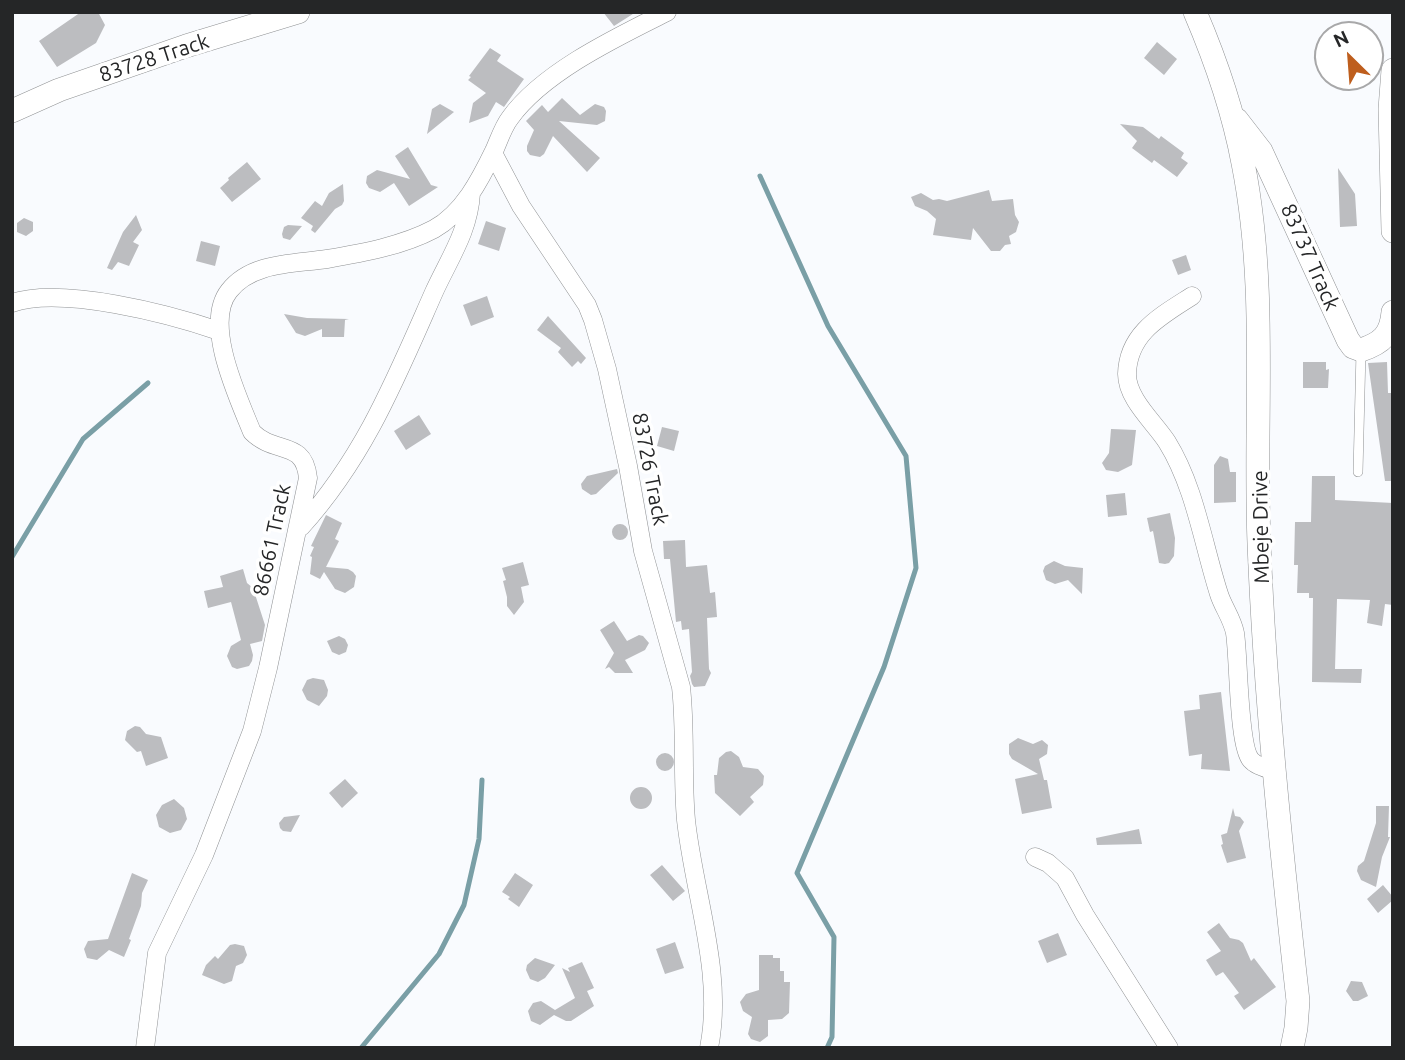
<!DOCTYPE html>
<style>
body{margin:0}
#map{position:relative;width:1405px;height:1060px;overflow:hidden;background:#f9fbfe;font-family:Ubuntu,sans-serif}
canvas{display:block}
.frame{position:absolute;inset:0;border:14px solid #252627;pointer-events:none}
.north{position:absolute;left:1314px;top:21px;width:70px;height:70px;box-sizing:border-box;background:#fff;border:2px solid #a8a8a9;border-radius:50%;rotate:335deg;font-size:19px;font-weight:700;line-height:28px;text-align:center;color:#252627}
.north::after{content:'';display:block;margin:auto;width:24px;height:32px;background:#be5e1d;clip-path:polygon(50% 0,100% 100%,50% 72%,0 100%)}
</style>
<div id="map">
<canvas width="1405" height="1060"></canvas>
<div class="frame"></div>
<div class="north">N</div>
</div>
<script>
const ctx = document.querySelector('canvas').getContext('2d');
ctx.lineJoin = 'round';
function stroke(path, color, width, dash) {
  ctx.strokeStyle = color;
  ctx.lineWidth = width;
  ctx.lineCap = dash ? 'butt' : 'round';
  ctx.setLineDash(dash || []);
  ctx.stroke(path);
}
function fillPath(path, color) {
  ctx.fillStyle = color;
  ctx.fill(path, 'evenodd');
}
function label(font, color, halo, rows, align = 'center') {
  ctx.font = font + ' Ubuntu,sans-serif';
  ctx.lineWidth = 7;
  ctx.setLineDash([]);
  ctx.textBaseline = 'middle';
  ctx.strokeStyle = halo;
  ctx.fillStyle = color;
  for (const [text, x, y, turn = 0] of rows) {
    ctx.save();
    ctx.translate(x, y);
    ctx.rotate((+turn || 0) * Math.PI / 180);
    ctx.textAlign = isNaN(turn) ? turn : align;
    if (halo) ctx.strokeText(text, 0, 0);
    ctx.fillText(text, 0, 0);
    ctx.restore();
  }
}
stroke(new Path2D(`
 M760,176L828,326L906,456L916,568L884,667L797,873L834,937L832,1037L827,1048
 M12,557L83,439L148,383
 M361,1048L439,954L464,905L479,839L482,780`), '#7a9fa6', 5);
fillPath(new Path2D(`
 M81,12H98L105,25L96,43L57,67L39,41Z
 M603,12H636L614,26Z
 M1157,42L1177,59L1164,75L1144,58Z
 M490,48L501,55L497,61L524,79L504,107L496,102L488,116L469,123L473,103L486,93L468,80L471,77L469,76Z
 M562,98L580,115L595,104L604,107L606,111L605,121L597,125L559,121L600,158L587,172L553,136L544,154L540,157L530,155L527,151V146L534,130L526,121L542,105L548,112Z
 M440,104L454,112L427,134L432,109Z
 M1120,124L1143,127L1159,139L1161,136L1184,153L1181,158L1188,163L1177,177L1154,160L1152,163L1132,148L1137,141Z
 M408,147L431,185L438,187L409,206L394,183L380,192L369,188L366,183L367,176L377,170L410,179L395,156Z
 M247,162L261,179L232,202L220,188L229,180L228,178Z
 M1338,168L1355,194L1357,226L1340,227Z
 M343,184L344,201L342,205L335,209L315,233L311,230L313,226L301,218L315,201L322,206L329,193Z
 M989,190L992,201L1013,199L1015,215L1019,222L1016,232L1009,236L1011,244L1005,245L1000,251H991L973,228L971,240L933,235L936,219L927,211L915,206L911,197L921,193L933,200L939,199L947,201Z
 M136,215L142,230L133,242L139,245L129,266L118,262L112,270L107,268L123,232Z
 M24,218L33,222V231L26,236L17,232V223Z
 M486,221L506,228L499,251L478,244Z
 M288,225L302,226L290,240L283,238L282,234L284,227Z
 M201,241L220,246L215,266L196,261Z
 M1186,255L1191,270L1178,275L1172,260Z
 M487,296L494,317L471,326L463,305Z
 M284,314L307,318L349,319L345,320L344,337H322V329L305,336L296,333Z
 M548,316L586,358L581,364L578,361L572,367L558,352L561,348L537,330Z
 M1303,362H1326V370L1329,369L1328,388H1303Z
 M1387,362L1388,393H1391L1393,402V481H1385L1368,363Z
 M419,415L431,434L406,450L394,431Z
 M662,427L679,431L674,451L657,446Z
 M1111,429L1136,430L1132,465L1118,472L1106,470L1102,463L1109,453Z
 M1220,456L1228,459L1230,472H1236V502L1214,503V465Z
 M617,469L618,473L596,494L591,495L582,489L581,484L587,476Z
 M1312,476H1335V500L1393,503V605L1385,604L1382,626L1367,623L1370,600L1337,599L1335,669H1362L1361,683L1312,682L1313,598H1309V593H1297L1298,565H1294L1295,522H1311Z
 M1125,493L1127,515L1108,517L1106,495Z
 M1170,513L1175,538L1174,556L1169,563L1165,564L1159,563L1153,531L1150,532L1147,518Z
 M326,515L342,523L335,539L339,541L326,567L348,569L353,572L356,576L354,587L345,593L335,589L324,572L320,579L310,574L312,557L310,556L314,547L311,546Z
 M612 532a8 8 0 1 1 16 0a8 8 0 1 1-16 0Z
 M685,540L686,567L707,565L710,593L715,592L717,617L707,618L709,669L711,673L705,686L694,687L692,684L690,676L692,672L689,629L682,630L681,621L676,622L670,559H664L663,541Z
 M1054,561L1065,566L1083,568L1082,594L1068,580L1055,584L1046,580L1043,571L1045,566Z
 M523,562L529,585L521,587L524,602L514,615L507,606V597L503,581L506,580L502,568Z
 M243,569L247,583L253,588L265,625L262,641L250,644L253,655L252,661L249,666L237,669L232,667L227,656L231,646L241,640L231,602L208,608L204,591L223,587L220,576Z
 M614,621L627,641L639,635L643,636L649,643L645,650L625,660L633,673H615L609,667L605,669L614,653L600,630Z
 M339,636L345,639L348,645L346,652L339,655L332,652L327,641Z
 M313,678L324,680L328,690L327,696L319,706L307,700L302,690L307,680Z
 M1221,692L1230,771L1201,769L1202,754L1189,756L1184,711L1200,709L1199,695Z
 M135,726L140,727L146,734L161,737L168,758L146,766L141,751L137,752L125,740L127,731Z
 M1018,738L1033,744L1042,740L1048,745L1047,754L1039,759L1044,780H1047L1052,808L1022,814L1015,779L1038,774L1012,759L1009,754V744Z
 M731,751L739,757L743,767L758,769L764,776L763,785L750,797L754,802L740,816L715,793L714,775H717L719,758L726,752Z
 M656 762a9 9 0 1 1 18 0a9 9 0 1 1-18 0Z
 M345,779L358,793L342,808L329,793Z
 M630 798a11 11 0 1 1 22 0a11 11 0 1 1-22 0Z
 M174,799L184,808L187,819L181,830L170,833L159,827L156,815L162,805Z
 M1376,806H1389L1388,837H1390L1382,857L1376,887L1361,880L1357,871L1358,866L1364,861L1376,823Z
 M1233,808L1235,816L1240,817L1244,822L1239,831L1246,858L1227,863L1221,845L1223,844L1221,835L1227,833Z
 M300,815L291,832L283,831L280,828L279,823L284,817Z
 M1139,829L1142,844L1097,845L1096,838Z
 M662,865L685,891L673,901L650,875Z
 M132,873L148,880L142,893L141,906L129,939L131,940L124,957L109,950L97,960L87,958L84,949L88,941L108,939Z
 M515,873L533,885L519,907L508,899L510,897L502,892Z
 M1383,885L1393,897V900L1378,913L1367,899Z
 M1219,923L1230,938L1239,940L1243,943L1251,961L1254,958L1276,987L1244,1010L1234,996L1239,993L1223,972L1216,976L1206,960L1221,951L1207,932Z
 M1058,933L1067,955L1047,963L1038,941Z
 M675,942L684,968L665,974L656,949Z
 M235,944L244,946L247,955L243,963L236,966L232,981L224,984L202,975L206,965L215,956L218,959L230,945Z
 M759,955H773V958H780V971H784V982H790L789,1013L782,1019L768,1020V1036L760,1042L751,1039L748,1034L752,1017L743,1011L740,1002L746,994L759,990Z
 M535,958L555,965L545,978L538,982L530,979L526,970L527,965Z
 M582,962L594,988L587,991L594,1006L571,1021H566L554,1015L540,1025L531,1021L528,1011L533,1003L541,1001L555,1010L575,998L562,968L570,972L568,968Z
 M1351,981L1362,982L1368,996L1358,1001H1353L1346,991Z`), '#bcbdc0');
const service = new Path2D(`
 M1358,472L1361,351`);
const minor = new Path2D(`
 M493,153L521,206L587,305L593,320L607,369L628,466L643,551L681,687C686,731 682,776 686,820C694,895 724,973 709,1048
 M1192,296C1161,316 1128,333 1127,374C1127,399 1154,422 1167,442C1195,487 1203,544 1219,594C1223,607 1232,618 1235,633C1239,658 1238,746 1251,760C1256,766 1266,768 1274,771
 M12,303C62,286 169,314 219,331
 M301,527C365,456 396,378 434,292C449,259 469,231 471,193
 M1035,857L1048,863L1065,878L1085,915L1169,1048
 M145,1048L157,953L204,855L252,731L268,668L308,478C304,439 275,455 252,432C238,397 203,324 229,291C251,262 294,264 327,259C362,253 402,246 434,229C463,213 480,180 494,151C499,140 503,127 510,118C543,72 617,37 667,12`);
const tertiary = new Path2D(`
 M1195,12C1216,61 1233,110 1243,163C1268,288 1254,416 1259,543C1265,696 1281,848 1298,1001L1296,1028L1292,1048
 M1393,70L1390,109L1393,231
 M12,111L59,90L186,46L298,12
 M1237,120L1261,151L1348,340L1353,347L1361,350C1382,343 1391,335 1393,312`);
stroke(service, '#8f9193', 10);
stroke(minor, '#8f9193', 19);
stroke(tertiary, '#8f9193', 24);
stroke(service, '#fff', 9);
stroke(minor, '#fff', 18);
stroke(tertiary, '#fff', 23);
label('21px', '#252627', '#fff', [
 ["83728 Track",154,58,-18],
 ["83737 Track",1310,257,66],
 ["83726 Track",650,469,79],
 ["Mbeje Drive",1261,527,-91],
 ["86661 Track",272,540,-78]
]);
</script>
